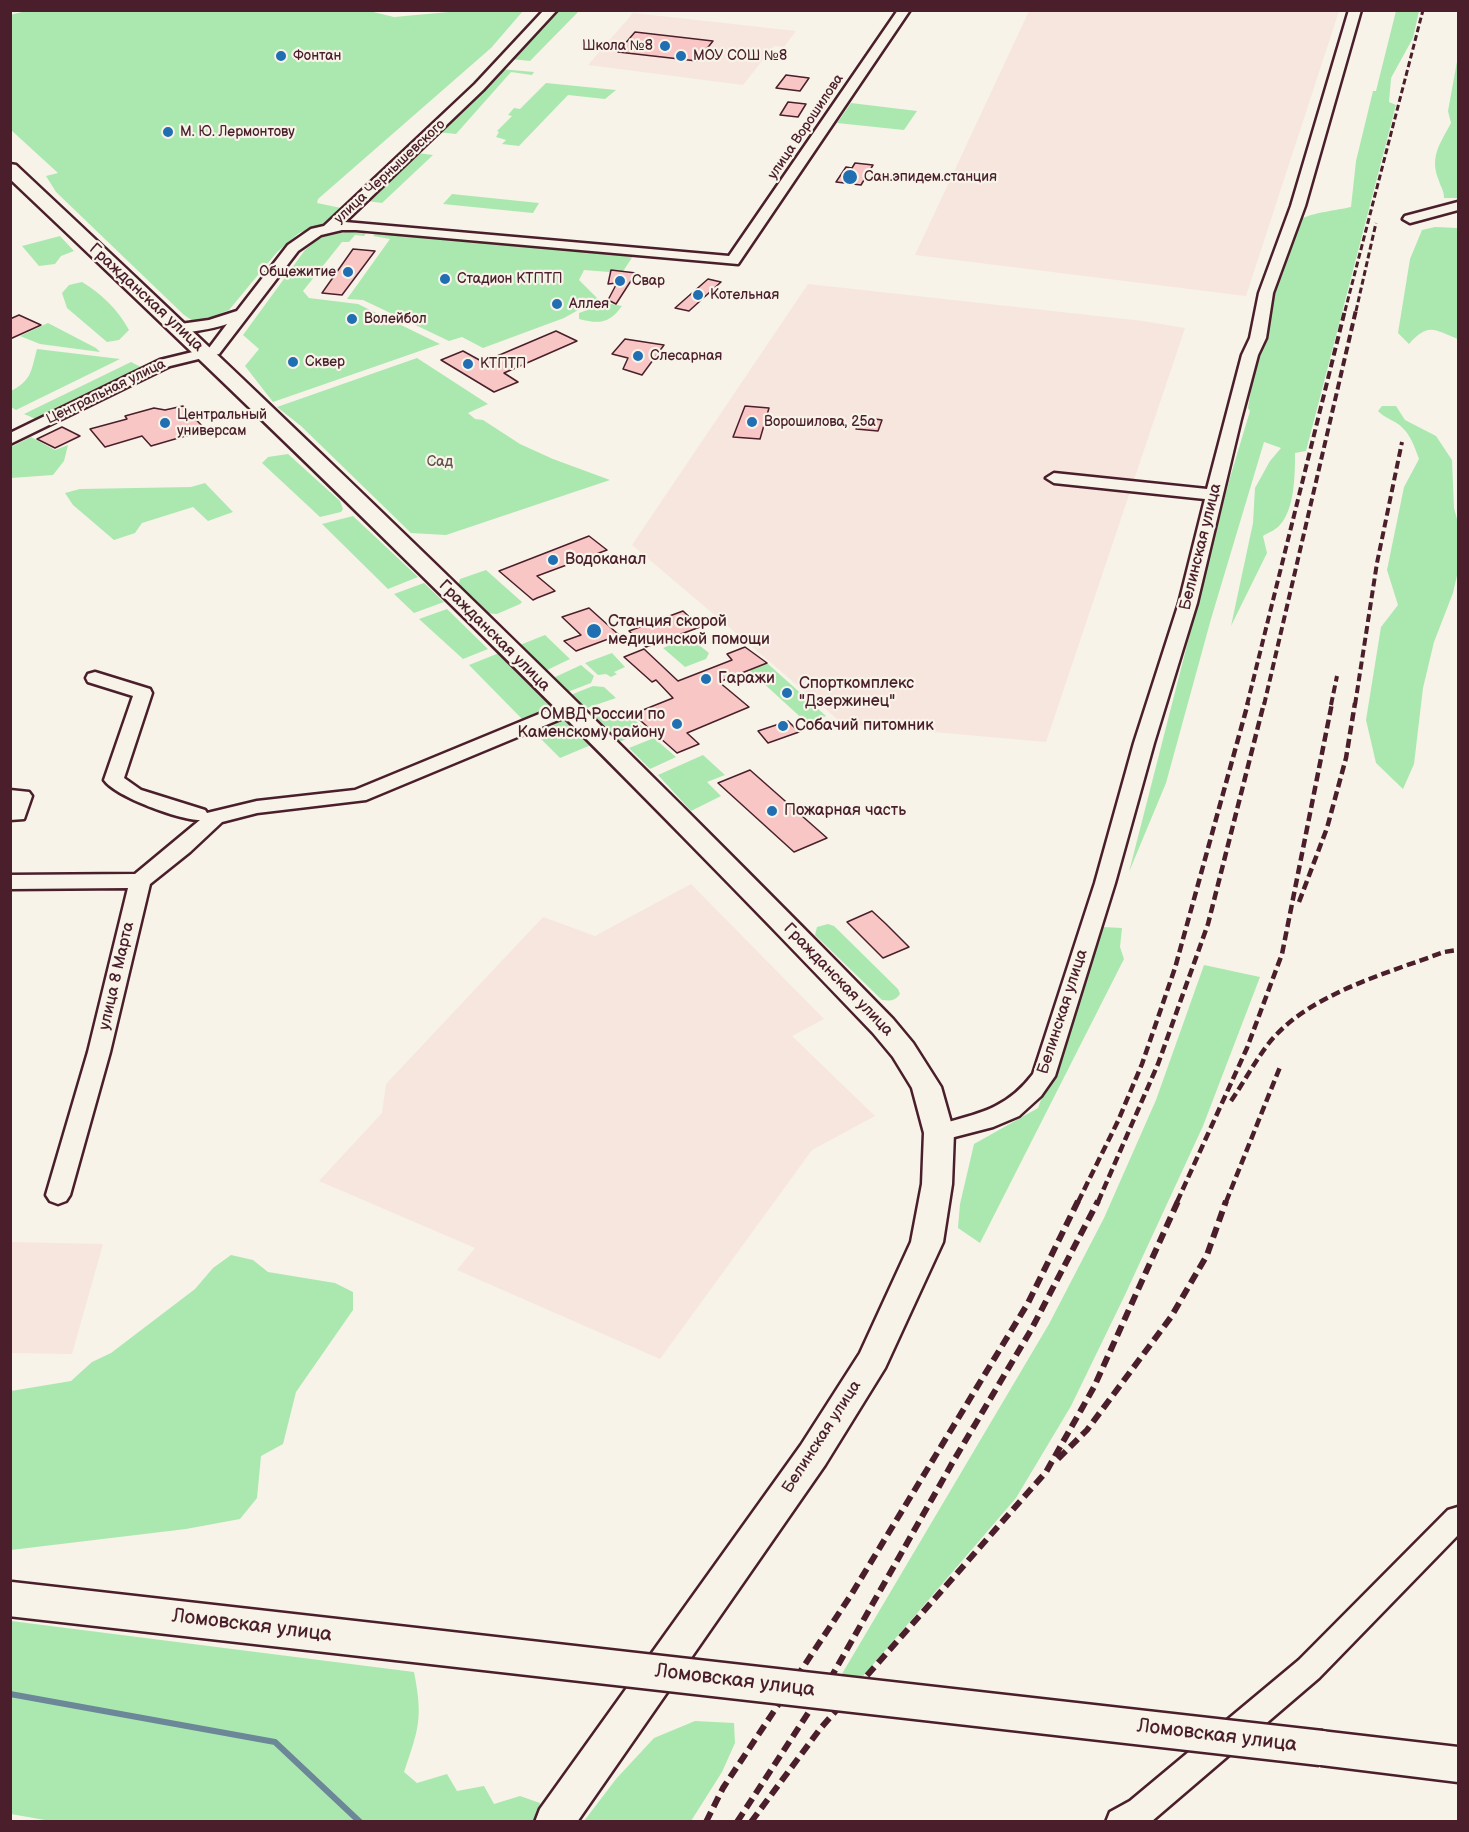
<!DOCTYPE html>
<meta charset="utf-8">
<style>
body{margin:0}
#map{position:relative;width:1469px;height:1832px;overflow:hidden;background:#f7f3e8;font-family:"Balsamiq Sans",sans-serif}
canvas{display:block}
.frame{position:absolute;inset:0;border:12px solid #4a1f2b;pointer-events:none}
</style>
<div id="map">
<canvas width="1469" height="1832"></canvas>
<div class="frame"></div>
</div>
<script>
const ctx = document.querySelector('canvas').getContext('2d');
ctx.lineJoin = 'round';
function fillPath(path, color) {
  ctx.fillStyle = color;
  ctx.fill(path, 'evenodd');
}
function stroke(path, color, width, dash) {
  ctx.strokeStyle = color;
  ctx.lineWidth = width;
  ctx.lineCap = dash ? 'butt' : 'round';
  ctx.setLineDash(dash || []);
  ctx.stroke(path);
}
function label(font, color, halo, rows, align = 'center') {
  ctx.font = font + ' "Balsamiq Sans",sans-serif';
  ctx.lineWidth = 4.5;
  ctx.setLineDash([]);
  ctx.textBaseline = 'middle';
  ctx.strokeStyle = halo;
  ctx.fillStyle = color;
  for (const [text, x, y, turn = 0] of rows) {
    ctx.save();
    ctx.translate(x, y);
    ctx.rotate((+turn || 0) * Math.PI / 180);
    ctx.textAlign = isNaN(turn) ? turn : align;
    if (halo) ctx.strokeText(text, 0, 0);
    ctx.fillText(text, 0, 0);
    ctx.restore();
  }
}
fillPath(new Path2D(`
 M1029,11H1339L1246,296L915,255Z
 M633,13L796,31L784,47L774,46L743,85L588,65Z
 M808,284L1143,321L1185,328L1046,742L843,724L632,545Z
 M691,884L824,1019L792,1036L875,1116L812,1150L660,1359L457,1270L475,1248L319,1181L382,1113L386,1084L543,917L595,936Z
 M11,1242L103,1244L72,1354L11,1353Z`), '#f7e6de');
fillPath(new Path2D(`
 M30,10H365L394,17L471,10L523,11L491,48L318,199L317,203L341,208L324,224L299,233L277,252L229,310L203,321H193L184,315L56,192L46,176L58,173L11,130L10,15Z
 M557,11H579L530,61L511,59Z
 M1396,11H1419L1413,38L1391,78L1389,102L1396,105L1306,451L1295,453C1295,474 1295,510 1279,526C1275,530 1268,533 1263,536L1267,553L1231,626L1253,523L1255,488L1270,461L1281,448L1264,442L1211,619L1166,783L1129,872L1229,481L1250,411L1248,408L1257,354L1262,351C1268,325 1282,232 1301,219C1311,213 1338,210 1351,207L1356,161L1373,91H1376Z
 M1458,56V198H1444C1444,190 1441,188 1439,181C1429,157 1440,144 1451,123L1448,111Z
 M500,69L534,72L532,75L511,72L456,134L437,132Z
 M546,83L616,90L605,99L568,95L519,146L502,144L506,140L496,137L499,132L497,131L512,116L508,115L514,108L520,109Z
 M851,103L917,111L904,130L837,123Z
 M417,153L433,155L382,203L367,201Z
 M452,194L539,203L533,213L443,204Z
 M1435,227L1458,228V339C1434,330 1429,322 1409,344L1398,333L1410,259L1422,230Z
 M357,229H369L364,236L355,235L349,242H342L303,291L309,298L358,304L440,344L273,402L245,366L259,349L243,335L305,250L319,238Z
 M378,230L633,256L622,273L584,270L579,280L598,299L564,318L483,348L462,337L449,341L363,300L347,299L390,239L373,236Z
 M60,236L74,251L61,256L55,264L39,266L22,246Z
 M82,282C101,293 119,311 129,330L119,340L107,342L67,308L62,293L69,285Z
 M606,303L622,306C609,324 599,324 579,319V313Z
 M48,323L96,348L100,352L40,344L20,336Z
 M37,349L120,359L16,410L11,407V391C32,380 31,371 37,349Z
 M417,358L488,404L468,413L475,419L483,420L520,444L553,459L610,480L446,535L411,533L301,426L277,407Z
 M131,362L141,367L36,419L24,414Z
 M1382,406H1396L1405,420L1436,436L1452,460L1454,508L1458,523V571L1453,593L1434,642L1423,688L1414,764L1403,789L1376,763L1366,720L1381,627L1398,605L1387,570L1404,487L1419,459C1414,445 1409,430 1395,422C1388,418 1384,417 1378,411Z
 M31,437L55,450L68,445L64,461L53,475L11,478V447Z
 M288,454L340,501L343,509L341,512L320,517L262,463L268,457Z
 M205,483L233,512L208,521L193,507L142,523L135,533L114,540L73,505L65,493L80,489L191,487Z
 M353,516L418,577L388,589L322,524Z
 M486,570L522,602L520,604L497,614L485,613L458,587L460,579Z
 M424,583L444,602L414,613L394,594Z
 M447,609L488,649L463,659L419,619Z
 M545,635L570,659L541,673L515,647Z
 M689,637L709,653L706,659L685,667L663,648Z
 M499,653L553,709L524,721L469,665Z
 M612,653L625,667L614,672L617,674L611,677L606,674L598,675L585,663Z
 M767,663L826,716L808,724L749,670Z
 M581,665L594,676L591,683L565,693L551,679Z
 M593,686L604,687L616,698L581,710L568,696Z
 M609,710L617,717L627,713L647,731L619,742L592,716Z
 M560,716L591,745L560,758L531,729Z
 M654,738L676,757L650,769L629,748Z
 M703,755L725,775L707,782L721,796L691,811L658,775Z
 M828,924L834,926L898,989L900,994C895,1001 890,1001 882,1000L815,935L817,927Z
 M1103,927L1122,928L1120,947L1124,959L980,1243L958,1228L960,1204L974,1144L1038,1108Z
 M1204,965L1260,977L1203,1126L1124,1297L1071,1406L1016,1498L858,1682L836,1684L1049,1324L1104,1218L1156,1100Z
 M231,1255L253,1260L268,1272L335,1283L353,1292V1310L296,1392L283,1444L261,1456L257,1498L240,1519L186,1529L11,1550V1391L71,1381L92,1362L111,1353L195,1289L213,1268Z
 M11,1621L414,1672C423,1718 419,1728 404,1772L417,1783L447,1774L457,1791L484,1786L494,1804L520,1796L540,1803L538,1822H56L11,1814Z
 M695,1721L734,1723L735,1743L722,1772L691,1821H584L616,1779L654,1738Z`), '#abe8af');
stroke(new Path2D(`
 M10,1694L275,1742L360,1822`), '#6b8798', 6);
const building = new Path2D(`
 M635,32L713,41L697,61L618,52Z
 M786,75L809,78L800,91L776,88Z
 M788,102L806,104L798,117L780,115Z
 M855,163L873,165L861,185L836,182L846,167L852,168Z
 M353,249L375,251L342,295L322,293Z
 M611,270L636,273L616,304L608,300L617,283L608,284Z
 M708,279L721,282L689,311L675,308Z
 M19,315L41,325L10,339V319Z
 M556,331L577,341L504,373L518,382L494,392L441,360L463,351L483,362Z
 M625,339L664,345L642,375L623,369L628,358L612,354Z
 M183,406L206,430L151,446L142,436L105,447L90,429L127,419L125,416L154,408L165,410Z
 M745,406L769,408L760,439L733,437Z
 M862,417L882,420L878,431L856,429Z
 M62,427L80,436L55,448L37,439Z
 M589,536L607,550L537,576L555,591L537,598L533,600L499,571Z
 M589,608L619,635L576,651L564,641L581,635L562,617Z
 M683,611L700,627L646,647L629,631Z
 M745,647L767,663L719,682L749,707L687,733L699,744L677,753L633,714L673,698L656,680L652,682L624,657L644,649L678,681L732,660L727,654Z
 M788,721L799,732L768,743L758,731Z
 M750,770L827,838L794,852L718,783Z
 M872,911L886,924L909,947L883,958L847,922Z`);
fillPath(building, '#f8c7c5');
stroke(building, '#4a1f2b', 1.5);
const minor = new Path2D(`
 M544,10H557L483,90L345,222L729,256L898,10H910L738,264L356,230H342L321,235L298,251L219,354L170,366L10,444V433L160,360L209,348L227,324C215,328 179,337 170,328L173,325L209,320L237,311L288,245L311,229L324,226L475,84Z
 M1349,10H1361L1305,206L1273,293L1266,338L1258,355L1241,419L1197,603L1154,743L1115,883L1055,1076L1041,1096L1019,1116L993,1127L939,1141L931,1139L927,1133L931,1127C974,1114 1004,1112 1033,1074L1095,883L1134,743L1179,603L1205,499L1054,483L1046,478L1054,473L1207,489L1242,355L1250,338L1259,293L1291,206Z
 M1458,202V210L1410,223L1403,219L1405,216Z
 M95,672L150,689L152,693L124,778L141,790L205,810L207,813L257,801L355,790L561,705H575L577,709L575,713L366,800L257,813L222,822L190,852L150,884L110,1052L70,1195L66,1201L58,1204L50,1201L46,1195L88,1052L128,888L10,889V875L135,874L200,820C180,820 116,797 104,780L133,696L88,682L86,678L88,674Z
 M10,790L29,792L32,796L24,819L10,820Z
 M1458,1507V1535L1319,1678L1152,1821L1106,1822L1110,1812L1130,1801L1299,1660L1448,1510Z`);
const major = new Path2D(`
 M10,164L16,165C314,444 608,727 893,1019L913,1043L941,1087L954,1133L952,1184L943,1242L885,1368L825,1465L577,1822H535L540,1809L801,1445L860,1353L911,1242L922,1184L924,1133L912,1088L893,1057L873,1033C594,740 304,457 10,179Z
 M1321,1731L1458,1747V1782L1321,1765L1308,1760L1302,1748L1308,1736Z`);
stroke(minor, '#4a1f2b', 5);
stroke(major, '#4a1f2b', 5);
fillPath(minor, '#f7f3e8');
fillPath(major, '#f7f3e8');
stroke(new Path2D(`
 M1345,311L1423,10
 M1356,311L1376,223`), '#4a1f2b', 3, [6, 3]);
stroke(new Path2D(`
 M1247,705L1345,310
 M1264,705L1356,310
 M1331,705L1337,676
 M1355,705L1377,563L1402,442`), '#4a1f2b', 4, [8, 4]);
stroke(new Path2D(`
 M1299,902L1327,828L1346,758L1355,703
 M1231,1101C1244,1082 1255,1061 1269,1043C1308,994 1388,973 1444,952L1458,950
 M1078,1202L1118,1121L1142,1064L1175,968L1248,703
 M1098,1202L1158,1064L1208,924L1264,703
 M1177,1202L1247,1048L1282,954L1332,703
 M1226,1202L1280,1067`), '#4a1f2b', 4.5, [9, 4.5]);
stroke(new Path2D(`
 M1058,1459L1087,1430L1171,1317L1207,1255L1226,1201
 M706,1822L723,1788L851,1595L1028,1303L1078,1201
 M737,1822L829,1681L954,1460L1031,1330L1098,1201
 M751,1822L820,1729L1046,1472L1094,1387L1178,1201`), '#4a1f2b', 6, [11, 6]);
const majorBridge = new Path2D(`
 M10,1599L1321,1748`);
stroke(majorBridge, '#4a1f2b', 39, []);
stroke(majorBridge, '#f7f3e8', 34);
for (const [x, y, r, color] of [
 [665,46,6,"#1f6fb2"],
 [281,56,6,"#1f6fb2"],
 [681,56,6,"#1f6fb2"],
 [168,132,6,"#1f6fb2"],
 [850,177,8,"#1f6fb2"],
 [348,272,6,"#1f6fb2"],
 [445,279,6,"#1f6fb2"],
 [620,281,6,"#1f6fb2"],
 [698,295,6,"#1f6fb2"],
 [557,304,6,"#1f6fb2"],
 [352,319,6,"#1f6fb2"],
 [638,356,6,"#1f6fb2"],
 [293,362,6,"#1f6fb2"],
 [468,364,6,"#1f6fb2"],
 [752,422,6,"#1f6fb2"],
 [165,423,6,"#1f6fb2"],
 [553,560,6,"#1f6fb2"],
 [594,631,8,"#1f6fb2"],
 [706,679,6,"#1f6fb2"],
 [787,693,6,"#1f6fb2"],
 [677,724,6,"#1f6fb2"],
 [783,726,6,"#1f6fb2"],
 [772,811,6,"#1f6fb2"]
]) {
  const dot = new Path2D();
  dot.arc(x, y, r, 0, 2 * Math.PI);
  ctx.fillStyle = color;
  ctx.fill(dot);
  stroke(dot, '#f7f3e8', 2);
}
label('14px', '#4a1f2b', '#f7f3e8', [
 ["Школа №8",653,46,"right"],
 ["Фонтан",293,56],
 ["МОУ СОШ №8",693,56],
 ["М. Ю. Лермонтову",180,132],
 ["Сан.эпидем.станция",864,177],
 ["Общежитие",336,272,"right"],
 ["Стадион КТПТП",457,279],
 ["Свар",632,281],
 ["Котельная",710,295],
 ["Аллея",569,304],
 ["Волейбол",364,319],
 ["Слесарная",650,356],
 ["Сквер",305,362],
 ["КТПТП",480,364],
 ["Центральный",177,415],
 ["универсам",177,431],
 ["Ворошилова, 25а",764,422]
], 'left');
label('14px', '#4a1f2b', '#f7f3e8', [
 ["улица Ворошилова",806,127,-56],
 ["улица Чернышевского",390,172,-43],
 ["Центральная улица",106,392,-26]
]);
label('14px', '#62514c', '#f7f3e8', [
 ["Сад",440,462]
]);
label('16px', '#4a1f2b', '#f7f3e8', [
 ["Гражданская улица",146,298,43],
 ["Белинская улица",1201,547,-76],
 ["Гражданская улица",494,636,45],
 ["улица 8 Марта",117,976,-77],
 ["Гражданская улица",838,980,46],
 ["Белинская улица",1063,1012,-72],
 ["Белинская улица",822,1437,-57]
]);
label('16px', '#4a1f2b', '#f7f3e8', [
 ["Водоканал",565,560],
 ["Станция скорой",608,622],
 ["медицинской помощи",608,640],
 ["Гаражи",718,679],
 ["Спорткомплекс",799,684],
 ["\"Дзержинец\"",799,702],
 ["ОМВД России по",665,715,"right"],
 ["Каменскому району",665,733,"right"],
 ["Собачий питомник",795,726],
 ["Пожарная часть",784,811]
], 'left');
label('20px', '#4a1f2b', '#f7f3e8', [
 ["Ломовская улица",252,1626,7],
 ["Ломовская улица",735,1681,7],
 ["Ломовская улица",1217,1736,7]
]);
</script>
